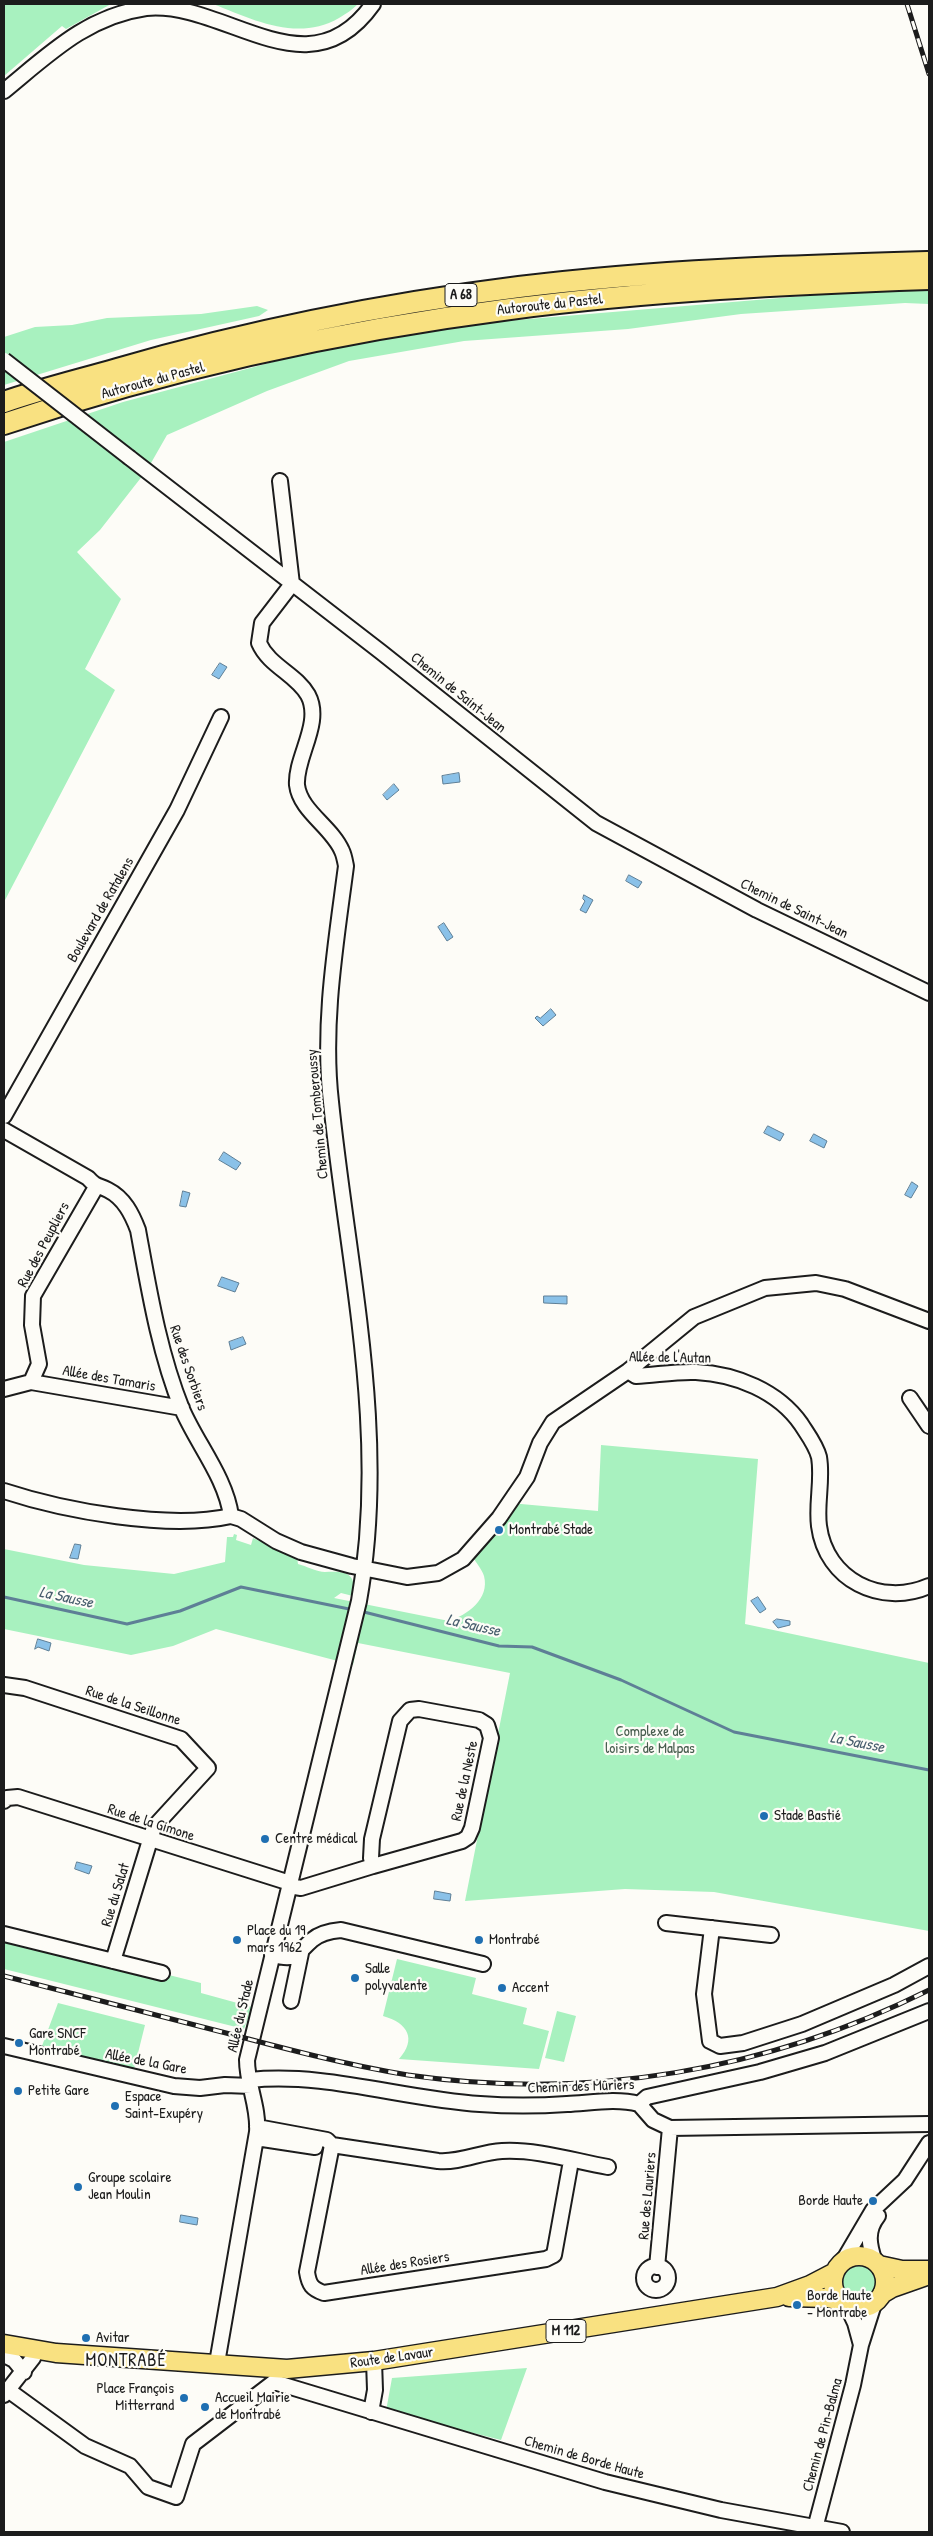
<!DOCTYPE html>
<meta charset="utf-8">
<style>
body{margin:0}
#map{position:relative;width:933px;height:2536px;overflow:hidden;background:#fdfcf7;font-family:"Patrick Hand",sans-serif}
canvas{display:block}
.frame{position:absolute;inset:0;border:5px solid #1c1c1c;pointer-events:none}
</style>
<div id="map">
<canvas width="933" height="2536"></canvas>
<div class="frame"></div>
</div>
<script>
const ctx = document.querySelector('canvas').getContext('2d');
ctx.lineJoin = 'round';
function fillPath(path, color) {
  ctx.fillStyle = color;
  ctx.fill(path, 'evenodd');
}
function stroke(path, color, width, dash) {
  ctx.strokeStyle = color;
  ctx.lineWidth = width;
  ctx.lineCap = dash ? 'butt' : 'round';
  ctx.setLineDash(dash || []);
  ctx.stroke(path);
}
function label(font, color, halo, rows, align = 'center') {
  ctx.font = font + ' "Patrick Hand",sans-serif';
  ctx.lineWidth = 4.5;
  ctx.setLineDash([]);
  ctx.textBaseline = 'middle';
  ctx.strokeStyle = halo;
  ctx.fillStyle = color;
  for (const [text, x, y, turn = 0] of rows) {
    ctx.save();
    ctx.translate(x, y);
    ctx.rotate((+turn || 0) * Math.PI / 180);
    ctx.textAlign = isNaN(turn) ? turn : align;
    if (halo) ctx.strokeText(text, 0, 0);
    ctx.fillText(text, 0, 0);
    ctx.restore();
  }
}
fillPath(new Path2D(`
 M4,4H111L66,29L62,26L4,76Z
 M213,4H358C352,10 347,13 339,18C297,42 254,20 213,4Z
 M876,290H929V304L905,303L741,314L628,329L464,341L349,361L267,391L167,435L147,470L100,530L77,552L121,599L85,669L115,690L4,902V442L123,402L284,359L357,344L481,323Z
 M257,306L268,310L259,316L151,340L4,385V337L35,327L72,325L107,318L201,314Z
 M601,1445L758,1459L745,1624L929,1663V1931L714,1892L625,1889L465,1901L510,1673L358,1643L353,1665L216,1629L173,1646L131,1655L4,1629V1549L84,1565L174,1574L225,1562L227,1537H233L234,1534L237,1535L236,1540L251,1545L253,1538L297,1558L298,1564C306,1566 317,1572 325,1572C345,1571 357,1572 353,1596L341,1593L334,1598L449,1621C467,1615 490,1599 484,1576C482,1569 474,1560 470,1553L510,1503L598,1511Z
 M4,1934L201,1983V1993L252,2007L244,2029L4,1969Z
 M397,1959L476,1978L472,1994L527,2008L523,2024L549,2031L539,2069L399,2059C417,2039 408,2023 383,2016Z
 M58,2003L145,2025L134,2069L42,2046Z
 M557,2011L576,2016L564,2062L545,2058Z
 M842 2283a17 17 0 1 1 34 0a17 17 0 1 1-34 0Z
 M527,2368L501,2440L386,2411L392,2378Z`), '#a8f1bf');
const water = new Path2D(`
 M220,663L227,667L219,679L212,675Z
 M459,773L460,782L443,784L442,776Z
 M394,784L399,790L387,800L383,795Z
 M629,875L642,882L638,888L626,881Z
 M584,895L593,900L586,913L580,910L585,901L583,899Z
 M444,923L453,937L447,941L438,927Z
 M551,1009L556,1015L543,1026L535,1018L537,1016L540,1018Z
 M768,1126L784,1134L780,1141L764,1133Z
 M814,1134L827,1141L824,1148L810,1141Z
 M224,1152L241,1163L236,1170L219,1160Z
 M912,1182L918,1186L911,1198L905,1195Z
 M183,1191L190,1193L186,1207L180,1206Z
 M222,1277L239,1283L235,1292L218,1286Z
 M544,1296H567V1304L544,1303Z
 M243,1337L246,1344L231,1350L229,1342Z
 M75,1544L81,1545L78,1559L70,1558Z
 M758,1597L766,1609L760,1613L751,1601Z
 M777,1619L790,1621V1625L778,1628L773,1622Z
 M38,1639L51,1643L49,1651L38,1647L35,1649Z
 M77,1862L92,1866L89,1874L75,1869Z
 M435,1891L451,1894L450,1901L434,1899Z
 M181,2215L198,2218L197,2225L180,2222Z`);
fillPath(water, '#8ac1e8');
stroke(water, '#5e7f96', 1);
stroke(new Path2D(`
 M4,1597L127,1624L180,1611L241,1587L354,1610
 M360,1611L499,1646L532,1647L621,1680L734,1732L929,1770`), '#5e7f96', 3);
const minor = new Path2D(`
 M4,91C48,55 87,16 146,8C226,0 308,96 373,4
 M130,458L381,652L596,823L757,910L929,993
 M4,1116L177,810L221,717
 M4,1130L88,1178C96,1187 98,1185 108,1190C124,1198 132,1214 138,1230C149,1290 159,1352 182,1409C197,1444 226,1478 231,1516
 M628,1371L636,1376C656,1375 677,1371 696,1372C736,1374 778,1391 801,1424C808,1435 816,1445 819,1457C823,1480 816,1503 819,1526C826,1580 881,1607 929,1586
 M31,1382L182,1408
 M4,1389L31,1382L39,1364L32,1325L33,1296L96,1187
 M910,1398L929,1426
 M4,1491C65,1511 169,1530 231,1516
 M231,1516L241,1519L276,1541L301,1552L352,1566L407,1577L438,1573L463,1559L499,1518L527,1477L540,1443L553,1422L628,1371L694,1317L765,1288L816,1283L845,1289L929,1321
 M4,1685L25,1688L181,1739L208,1768L154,1827L113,1961
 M4,1801L7,1798L18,1797L290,1883
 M289,1886L301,1888L373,1866L371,1858L372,1839L400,1721L410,1710L419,1709L479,1720L487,1725L491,1738L472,1828L468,1837L462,1841L373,1866
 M666,1923L771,1935
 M712,1928L704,1994L710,2041L720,2046L743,2043L802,2024L894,1985L929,1966
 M4,1934L162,1973
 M272,1955C297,1961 295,1955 312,1940C320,1933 330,1931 341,1930L483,1964
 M291,2001L301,1953
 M4,2046L174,2086L200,2088L225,2085L251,2086
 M250,2080C325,2072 403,2099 480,2104C508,2106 538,2106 567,2104C590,2103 616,2098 639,2104
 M639,2104L647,2097L760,2072L825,2053L929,2011
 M639,2104L653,2120L670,2128L929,2124
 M257,2127L327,2140L332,2145L438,2161C461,2163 480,2152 502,2151C537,2149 574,2161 608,2167
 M256,2138L315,2147
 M332,2145L307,2272C309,2285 312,2289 324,2293L546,2259L554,2255L571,2161
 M843,2261L873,2210L905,2180L929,2143
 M875,2262C869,2245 866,2231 878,2216
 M644 2278a12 12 0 1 1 24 0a12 12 0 1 1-24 0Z
 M657,2267L670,2128
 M847,2306L855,2323L861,2345
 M4,2355L14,2360L24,2372
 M217,2363L257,2132C259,2107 247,2085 247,2060L359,1601C389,1434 348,1268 331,1102C322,1024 336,943 346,866C345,861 344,855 342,851C332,827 300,811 297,785C295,757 323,723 308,695C296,674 269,666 259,643L262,623L292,584L280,481
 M8,2390L85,2446L130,2466L148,2487L176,2497L193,2444L274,2382L605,2482L721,2510L842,2532
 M4,2395L33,2358L36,2351
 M371,2412L375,2390L374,2361
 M814,2532L853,2385L861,2345L874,2304`);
const major = new Path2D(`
 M833 2282a26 26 0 1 1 52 0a26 26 0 1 1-52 0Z
 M879,2265L902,2270H929
 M882,2294L892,2288L929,2275
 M789,2297L829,2298L840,2301
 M4,2344L56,2353L287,2369L374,2361L777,2297L810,2285L835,2272`);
const highway = new Path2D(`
 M4,402C41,389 79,380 117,369C249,331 383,304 519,287C655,270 793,266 929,262
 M4,424C167,369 339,331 510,309C649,291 789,284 929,279`);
stroke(minor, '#1c1c1c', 18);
stroke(major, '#1c1c1c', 21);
stroke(highway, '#1c1c1c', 24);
stroke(minor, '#fdfcf7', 14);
stroke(major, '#f9e181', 18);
stroke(highway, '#f9e181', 20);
const rail = new Path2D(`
 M907,4L929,74
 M4,1976C78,1995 152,2014 226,2033C286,2049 347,2065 408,2075C588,2101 767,2071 929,1990`);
stroke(rail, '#1c1c1c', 5);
stroke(rail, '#fdfcf7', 3, [9]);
const minorBridge = new Path2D(`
 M4,360L130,458`);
stroke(minorBridge, '#1c1c1c', 18, []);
stroke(minorBridge, '#fdfcf7', 14);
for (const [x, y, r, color] of [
 [499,1530,5,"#1f6fb2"],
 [764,1816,5,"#1f6fb2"],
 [265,1839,5,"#1f6fb2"],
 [237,1940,5,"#1f6fb2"],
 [479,1940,5,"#1f6fb2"],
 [355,1978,5,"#1f6fb2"],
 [502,1988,5,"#1f6fb2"],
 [19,2043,5,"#1f6fb2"],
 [18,2091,5,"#1f6fb2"],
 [115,2106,5,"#1f6fb2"],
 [78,2187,5,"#1f6fb2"],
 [873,2201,5,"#1f6fb2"],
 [797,2305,5,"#1f6fb2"],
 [86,2338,5,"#1f6fb2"],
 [184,2398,5,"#1f6fb2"],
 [205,2407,5,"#1f6fb2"]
]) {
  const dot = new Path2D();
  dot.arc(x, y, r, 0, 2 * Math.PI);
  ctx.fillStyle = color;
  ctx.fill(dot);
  stroke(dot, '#fdfcf7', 2);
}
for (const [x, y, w] of [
 [461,295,32],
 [566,2331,40]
]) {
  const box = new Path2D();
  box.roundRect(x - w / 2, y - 11.5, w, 23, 4);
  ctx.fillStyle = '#fdfcf7';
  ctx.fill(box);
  stroke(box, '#1c1c1c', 1);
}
label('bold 14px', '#1c1c1c', null, [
 ["A 68",461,295],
 ["M 112",566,2331]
]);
label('15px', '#1c1c1c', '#fdfcf7', [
 ["Autoroute du Pastel",550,305,-6],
 ["Autoroute du Pastel",153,381,-15],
 ["Chemin de Saint-Jean",458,693,39],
 ["Chemin de Saint-Jean",794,909,26],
 ["Boulevard de Ratalens",101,910,-60],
 ["Chemin de Tomberoussy",318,1114,-95],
 ["Rue des Peupliers",44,1245,-62],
 ["Allée de l'Autan",670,1358,1],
 ["Rue des Sorbiers",188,1368,71],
 ["Allée des Tamaris",109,1379,10],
 ["Rue de la Seillonne",133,1706,18],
 ["Rue de la Neste",465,1781,-78],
 ["Rue de la Gimone",151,1823,18],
 ["Rue du Salat",116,1895,-73],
 ["Allée du Stade",241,2016,-77],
 ["Allée de la Gare",146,2062,11],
 ["Chemin des Mûriers",581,2087,-2],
 ["Rue des Lauriers",648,2196,-85],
 ["Allée des Rosiers",405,2264,-9],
 ["Route de Lavaur",392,2358,-8],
 ["Chemin de Pin-Balma",823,2435,-75],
 ["Chemin de Borde Haute",584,2458,16]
]);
label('15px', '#1c1c1c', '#fdfcf7', [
 ["Montrabé Stade",509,1530],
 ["Stade Bastié",774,1816],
 ["Centre médical",275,1839],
 ["Place du 19",247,1931],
 ["mars 1962",247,1948],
 ["Montrabé",489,1940],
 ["Salle",365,1969],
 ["polyvalente",365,1986],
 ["Accent",512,1988],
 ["Gare SNCF",29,2034],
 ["Montrabé",29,2051],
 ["Petite Gare",28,2091],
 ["Espace",125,2097],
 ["Saint-Exupéry",125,2114],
 ["Groupe scolaire",88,2178],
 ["Jean Moulin",88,2195],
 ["Borde Haute",863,2201,"right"],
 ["Borde Haute",807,2296],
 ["- Montrabe",807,2313],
 ["Avitar",96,2338],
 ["Place François",174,2389,"right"],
 ["Mitterrand",174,2406,"right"],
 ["Accueil Mairie",215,2398],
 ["de Montrabé",215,2415]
], 'left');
label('15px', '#465c4d', '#fdfcf7', [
 ["Complexe de",650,1732],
 ["loisirs de Malpas",650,1749]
]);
label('italic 16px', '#485e6e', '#fdfcf7', [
 ["La Sausse",66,1598,12],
 ["La Sausse",473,1626,13],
 ["La Sausse",857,1743,11]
]);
ctx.letterSpacing = '1px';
label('18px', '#1c1c1c', '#fdfcf7', [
 ["MONTRABÉ",126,2361]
]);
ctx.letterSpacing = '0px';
</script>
